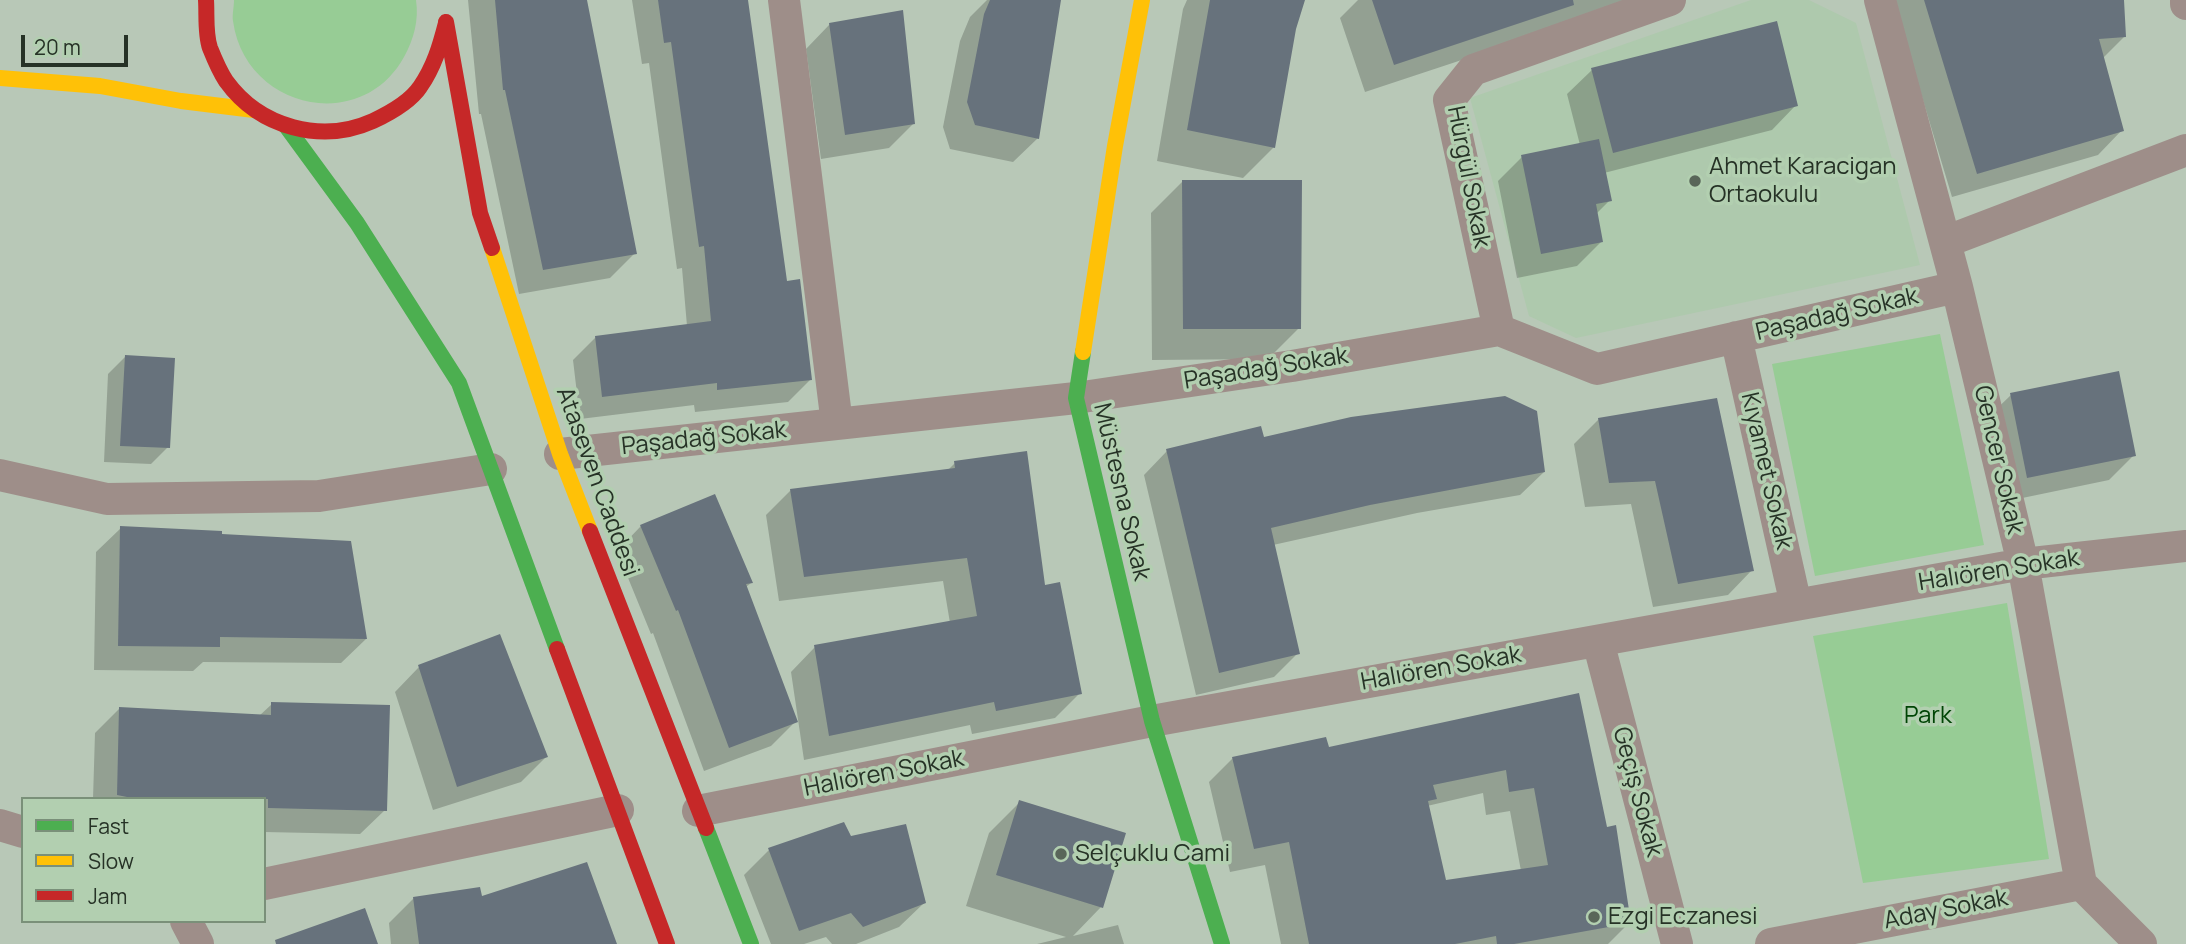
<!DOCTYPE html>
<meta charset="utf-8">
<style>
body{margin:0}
#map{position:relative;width:2186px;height:944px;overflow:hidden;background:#b8c8b7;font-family:Manrope,sans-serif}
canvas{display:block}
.legend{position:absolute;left:21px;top:797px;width:245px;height:126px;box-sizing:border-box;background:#b2cfb0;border:2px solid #7a9079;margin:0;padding:9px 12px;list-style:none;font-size:21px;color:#263226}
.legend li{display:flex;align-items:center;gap:14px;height:35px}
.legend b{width:35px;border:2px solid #7a9079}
.scale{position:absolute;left:21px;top:35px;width:107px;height:32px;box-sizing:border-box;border:4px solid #263226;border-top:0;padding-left:9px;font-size:21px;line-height:24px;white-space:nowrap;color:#263226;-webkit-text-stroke:5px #b2cfb0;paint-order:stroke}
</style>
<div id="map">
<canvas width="2186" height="944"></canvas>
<ul class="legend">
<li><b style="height:9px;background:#4caf50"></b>Fast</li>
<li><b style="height:9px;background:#ffc107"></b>Slow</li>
<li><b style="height:9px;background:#c62828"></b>Jam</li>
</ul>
<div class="scale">20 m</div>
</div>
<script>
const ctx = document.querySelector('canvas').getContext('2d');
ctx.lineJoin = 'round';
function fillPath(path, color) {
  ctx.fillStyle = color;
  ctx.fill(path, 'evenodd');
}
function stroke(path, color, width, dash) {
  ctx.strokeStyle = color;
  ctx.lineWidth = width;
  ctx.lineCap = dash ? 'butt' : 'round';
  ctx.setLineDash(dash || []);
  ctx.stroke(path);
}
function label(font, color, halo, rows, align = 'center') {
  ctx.font = font + ' Manrope,sans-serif';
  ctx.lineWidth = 7;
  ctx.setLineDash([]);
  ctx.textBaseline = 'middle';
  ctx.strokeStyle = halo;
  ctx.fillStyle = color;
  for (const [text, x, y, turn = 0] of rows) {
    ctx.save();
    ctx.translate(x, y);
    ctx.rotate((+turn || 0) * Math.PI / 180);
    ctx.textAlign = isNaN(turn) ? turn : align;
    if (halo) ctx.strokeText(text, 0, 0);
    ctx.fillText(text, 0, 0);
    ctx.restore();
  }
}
fillPath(new Path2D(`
 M1751,0H1809L1856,23L1920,265L1576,338L1529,316L1470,98Z`), '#aec9ad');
fillPath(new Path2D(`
 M234,0H416C419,20 414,39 404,57C361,135 245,109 233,21C232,15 234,7 234,0Z
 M1940,334L1984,545L1815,576L1772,364Z
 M2007,603L2049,859L1863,883L1813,636Z`), '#97cc95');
fillPath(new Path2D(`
 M468,0H585L635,253L610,278L519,294L481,114H479Z
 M632,0H747L785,282L810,380L788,402L695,412L694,405L580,419L573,360L596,337L687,326L682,268L677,269L649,63L642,64Z
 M987,0H1059L1038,138L1013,162L950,149L943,127L960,41L970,17Z
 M1187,0H1303L1294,28L1274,147L1243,178L1157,161L1183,9Z
 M1358,0H1665L1504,46L1365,92L1340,18Z
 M1893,0H2122L2125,36L2102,59L2122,130L2098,155L1952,197Z
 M830,24L913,124L889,148L821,159L806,49Z
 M1592,70L1796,105L1772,130L1604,173L1610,200L1596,214L1602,241L1577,266L1517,278L1498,181L1522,157L1580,145L1567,94Z
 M1182,182L1299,328L1268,359L1152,360L1151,213Z
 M125,357L168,447L151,464L104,462L108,374Z
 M2011,395L2134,455L2109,480L2003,502L1986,419Z
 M1599,419L1752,570L1728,595L1653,607L1631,504L1585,507L1574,444Z
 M1262,439L1544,472L1520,495L1417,513L1273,545L1298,653L1274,677L1196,695L1144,475L1167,451Z
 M955,463L1043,587L1080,693L1055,718L972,734L970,725L804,760L791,672L815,647L950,623L943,581L779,601L766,515L791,490L947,471Z
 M641,526L751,583L746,587L796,721L771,746L704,771L653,633L651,634L617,551Z
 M121,528L366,639L341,663L203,662L193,671L94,670L96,552Z
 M419,667L546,757L521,782L433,810L395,692Z
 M1577,695L1605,829L1629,923L1608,944H1281L1265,865L1230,872L1209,782L1233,758L1327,749ZM1483,793L1486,815L1510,811L1521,871L1445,882L1427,806Z
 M272,704L385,810L360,834L264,832V799H93L95,733L120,708L259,716Z
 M1020,802L1124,834L1101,907L1073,936L1118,925L1124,944H1037L1066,937L966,906L989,833Z
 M850,838L924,903L899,927L856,944H832L826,937L804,944H771L744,875L769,850Z
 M414,898H480L616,944H391L389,923Z`), '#0003');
fillPath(new Path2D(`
 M495,0H587L637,254L543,270L505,90H503Z
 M658,0H748L787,281L800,279L812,380L717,390V383L602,397L595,336L711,321L704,246L699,247L671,42L664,43Z
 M990,0H1061L1039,139L975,125L967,102L984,14Z
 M1210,0H1305L1296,29L1275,148L1187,130Z
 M1372,0H1573L1574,5L1394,65Z
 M1924,0H2124L2126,37L2099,39L2124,131L1977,174Z
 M903,10L915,124L845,135L829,23Z
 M1777,21L1798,106L1613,153L1591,68Z
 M1599,139L1612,201L1596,204L1603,242L1541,254L1521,155Z
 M1182,180H1302L1301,329H1183Z
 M125,355L175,358L170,448L120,446Z
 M2119,371L2136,456L2027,478L2010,393Z
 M1505,396L1537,411L1545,472L1370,505L1271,528L1300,654L1219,673L1166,449L1261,426L1264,437L1351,417Z
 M1717,398L1754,571L1678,584L1655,481L1609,483L1598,418Z
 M1027,451L1045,585L1060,582L1082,694L996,711L994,702L829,736L814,645L977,616L967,558L804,577L790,489L955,468L954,461Z
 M715,494L753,583L746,584L798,722L729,748L678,610L676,611L640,525Z
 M120,526L222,531V534L351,541L367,639L220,637V647L118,646Z
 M500,634L548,757L457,787L418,665Z
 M1579,693L1607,827L1616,825L1631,923L1514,944H1497L1496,936L1455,944H1309L1289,842L1254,849L1232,757L1326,737L1329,747ZM1506,770L1509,792L1534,788L1548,865L1446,880L1428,801L1437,799L1433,785Z
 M271,702L390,705L387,811L268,808V799H137L117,795L119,707L271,715Z
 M1019,800L1126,833L1103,908L996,875Z
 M844,822L851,836L906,824L926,903L863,927L851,913L799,931L768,848Z
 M587,862L617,944H419L413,897L480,887L482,896Z
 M365,908L378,944H276L275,940Z`), '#67727c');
stroke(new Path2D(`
 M784,0L837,424
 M1880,0L1957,287L2023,564L2081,884L2141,944
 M2186,0V4
 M1945,242L2186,150
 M1499,330L1449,100L1473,70L1670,0
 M1736,337L1796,605
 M560,454L1076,398L1292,366L1499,330L1597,369L1957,287
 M0,475L107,499L319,496L491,469
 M1598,641L1677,944
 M698,811L1152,721L2023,564L2186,546
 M0,825L23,832
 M264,884L618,810
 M186,921L198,944
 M1771,944L2081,884`), '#9e8e89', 32);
stroke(new Path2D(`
 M286,126L357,223L459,383L557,649
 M1083,352L1076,398L1152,721L1222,944
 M706,828L751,944`), '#4caf50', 16);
stroke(new Path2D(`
 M0,78L100,86L181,101L254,110
 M492,248L560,454L590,531
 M1083,352L1115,146L1142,0`), '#ffc107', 16);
stroke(new Path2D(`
 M206,0C207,15 205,34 210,48C214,58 220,72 226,81C260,128 322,144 373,121C390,113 410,102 420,87C434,67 440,46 446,23
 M446,22L480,213L492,248
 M590,531L706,828
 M557,649L667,944`), '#c62828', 16);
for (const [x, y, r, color] of [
 [1695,181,7,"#596659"],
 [1061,854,7,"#596659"],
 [1594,917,7,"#596659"]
]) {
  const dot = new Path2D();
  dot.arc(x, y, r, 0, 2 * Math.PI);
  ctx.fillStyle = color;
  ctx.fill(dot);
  stroke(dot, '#b2cfb0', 2.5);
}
label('24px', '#263226', '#b2cfb0', [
 ["Ahmet Karacigan",1709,167],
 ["Ortaokulu",1709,195],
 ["Selçuklu Cami",1075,854],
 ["Ezgi Eczanesi",1608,917]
], 'left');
label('24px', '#263226', '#b2cfb0', [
 ["Hürgül Sokak",1468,177,79],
 ["Paşadağ Sokak",1837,315,-13],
 ["Paşadağ Sokak",1266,369,-9],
 ["Paşadağ Sokak",704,439,-6],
 ["Gencer Sokak",1998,460,77],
 ["Kıyamet Sokak",1766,471,77],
 ["Ataseven Caddesi",597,482,70],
 ["Müstesna Sokak",1121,492,77],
 ["Halıören Sokak",1999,571,-9],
 ["Halıören Sokak",1441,669,-10],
 ["Halıören Sokak",884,774,-11],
 ["Geçiş Sokak",1637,792,75],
 ["Aday Sokak",1946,910,-11]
]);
label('24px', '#004505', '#b2cfb0', [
 ["Park",1928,716]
]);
</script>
